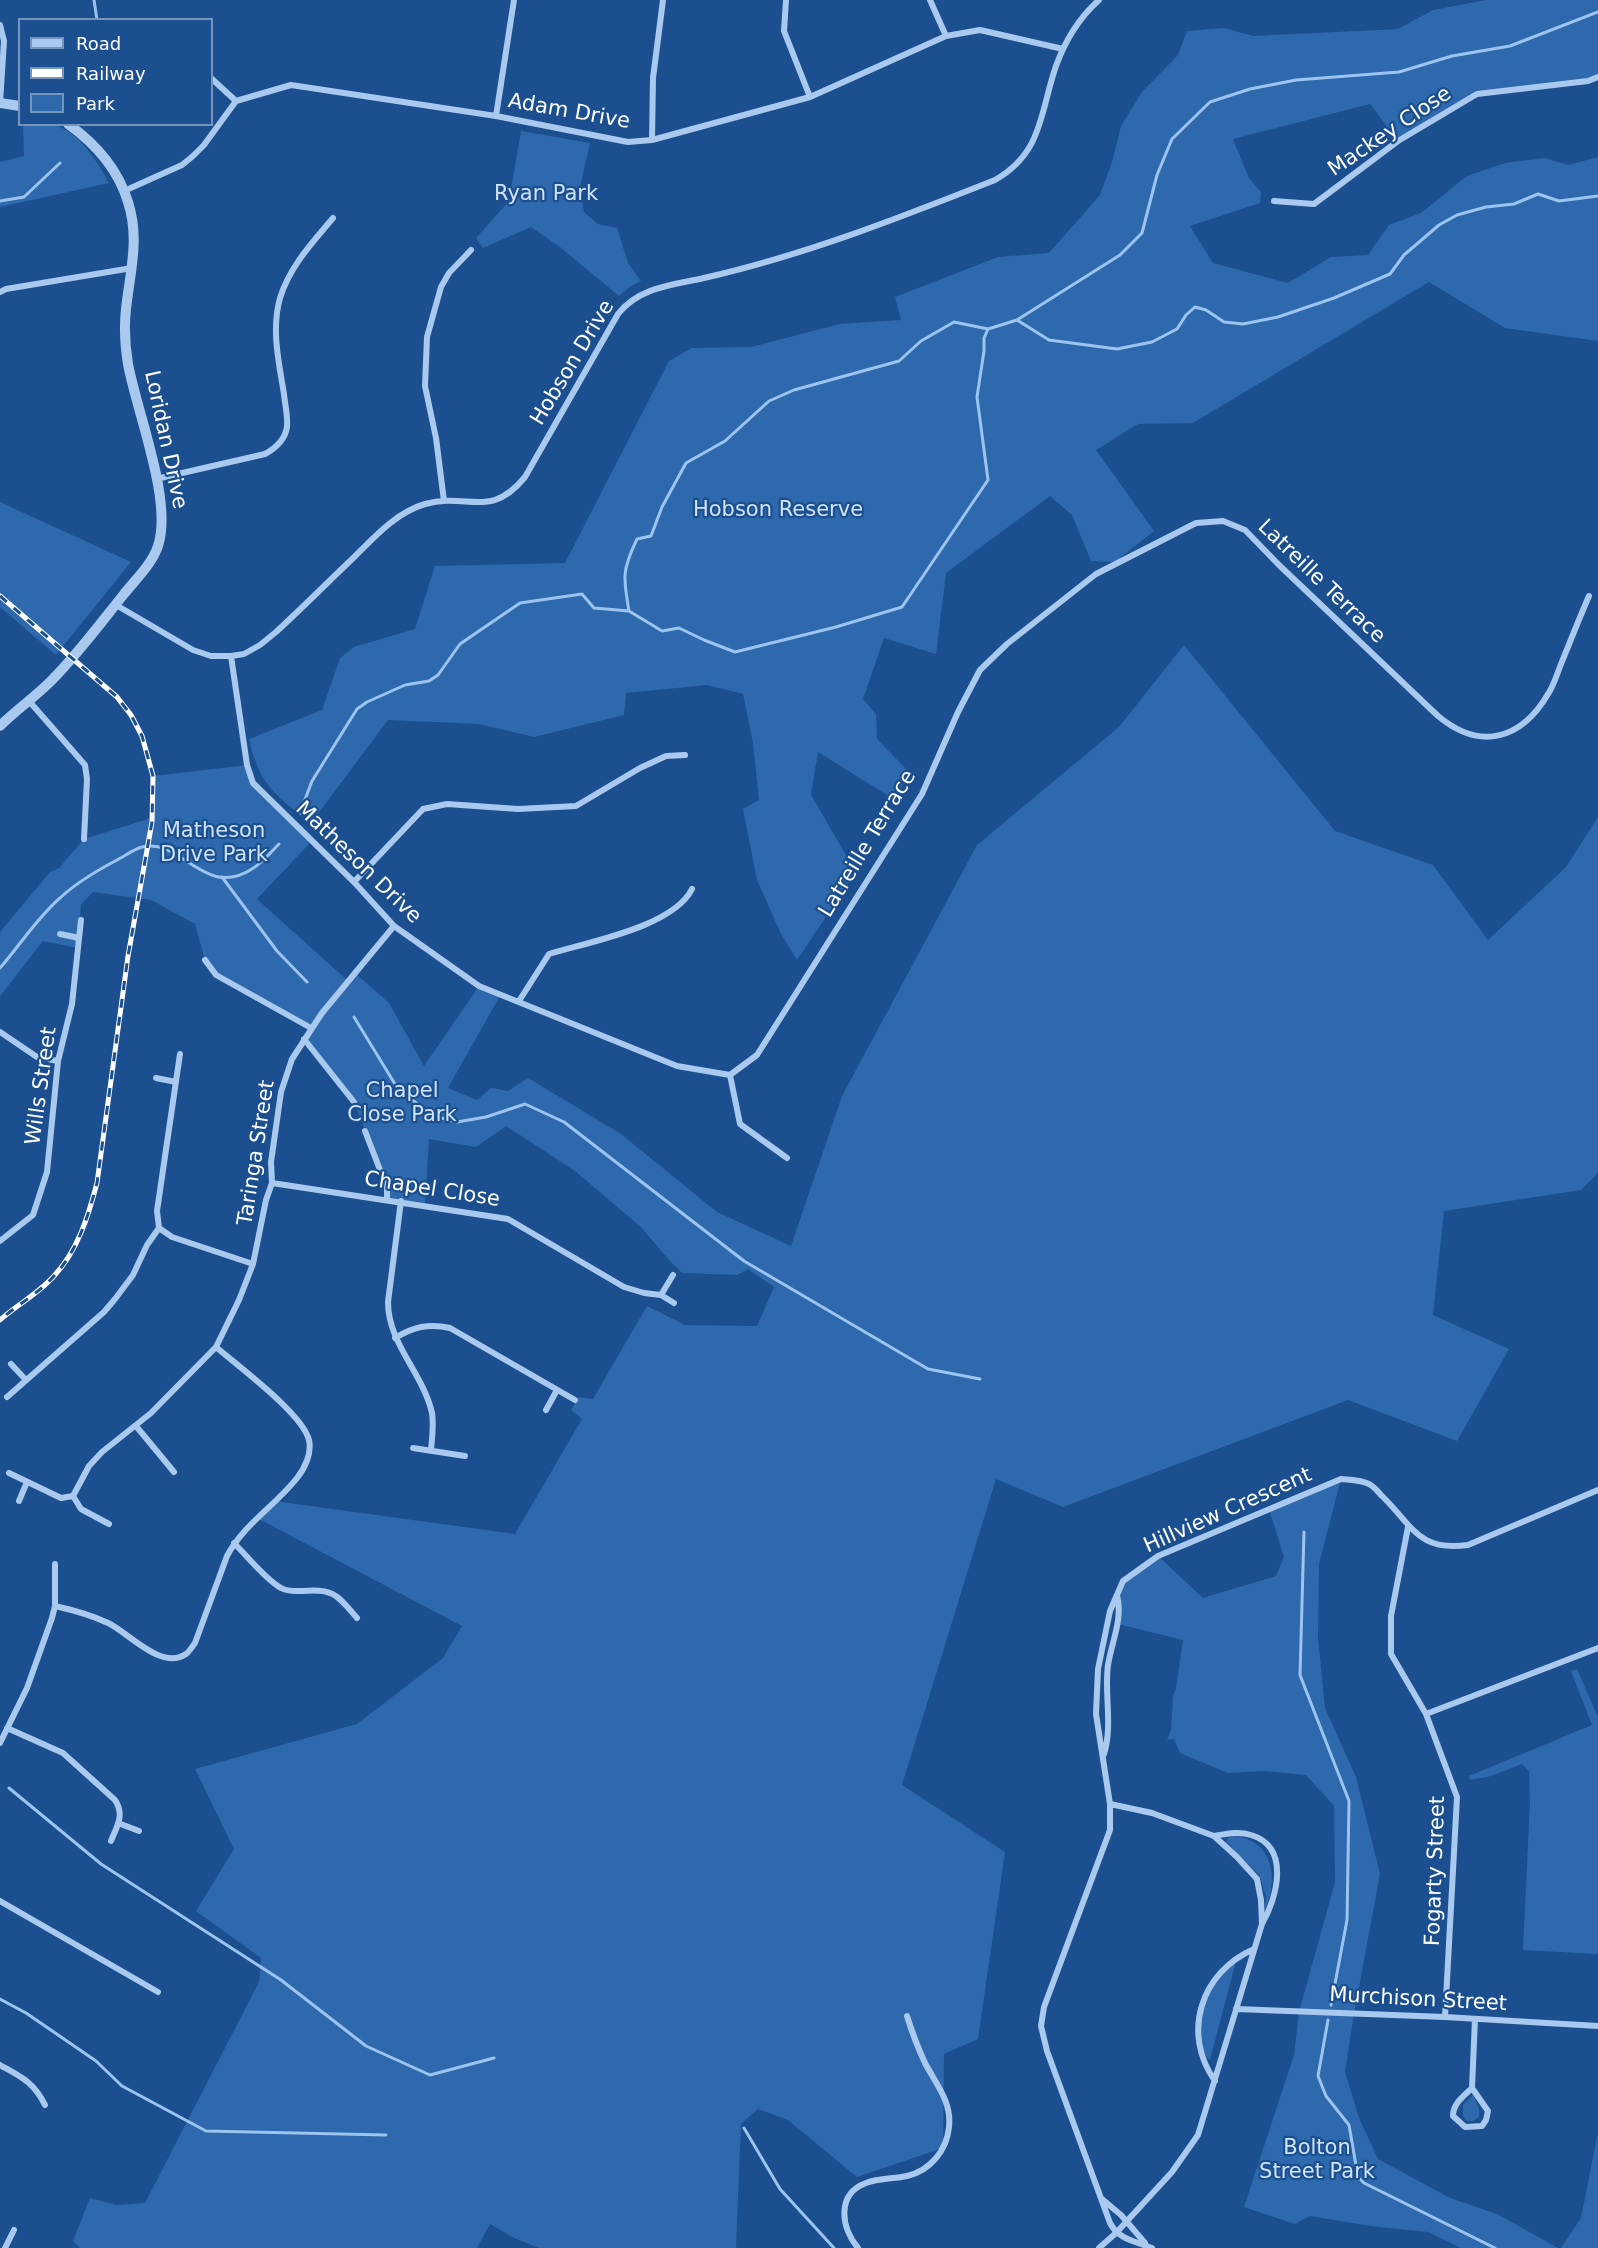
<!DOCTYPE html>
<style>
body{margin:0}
#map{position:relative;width:1598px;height:2248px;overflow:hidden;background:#1b4f8f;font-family:"DejaVu Sans",sans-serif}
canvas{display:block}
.legend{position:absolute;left:18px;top:18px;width:195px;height:108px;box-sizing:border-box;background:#1b4f8f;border:2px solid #7695bc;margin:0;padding:8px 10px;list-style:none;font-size:18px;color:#fff}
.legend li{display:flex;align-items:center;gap:12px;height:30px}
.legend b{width:30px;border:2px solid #7695bc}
</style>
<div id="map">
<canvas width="1598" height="2248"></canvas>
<ul class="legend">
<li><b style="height:8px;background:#a9c9ee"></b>Road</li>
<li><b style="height:8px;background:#fff"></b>Railway</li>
<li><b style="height:16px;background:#2e69ad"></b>Park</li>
</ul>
</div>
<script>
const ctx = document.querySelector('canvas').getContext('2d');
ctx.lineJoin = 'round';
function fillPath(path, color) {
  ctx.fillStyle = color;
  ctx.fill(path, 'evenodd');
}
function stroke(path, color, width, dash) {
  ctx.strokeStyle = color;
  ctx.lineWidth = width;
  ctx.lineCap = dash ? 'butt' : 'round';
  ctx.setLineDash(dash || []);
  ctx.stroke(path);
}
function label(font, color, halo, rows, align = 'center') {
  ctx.font = font + ' "DejaVu Sans",sans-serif';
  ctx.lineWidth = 4.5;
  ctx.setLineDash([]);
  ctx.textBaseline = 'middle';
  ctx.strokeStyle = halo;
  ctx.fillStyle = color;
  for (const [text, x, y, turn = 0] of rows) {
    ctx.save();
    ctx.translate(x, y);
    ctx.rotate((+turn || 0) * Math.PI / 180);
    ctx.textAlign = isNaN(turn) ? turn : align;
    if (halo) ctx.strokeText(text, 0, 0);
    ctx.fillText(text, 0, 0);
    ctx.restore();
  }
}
fillPath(new Path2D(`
 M1486,0H1598V77L1477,94L1398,141L1370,104L1233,139L1249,178L1261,192L1260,203L1190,226L1213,263L1288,283L1331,257L1368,255L1389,225L1421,213L1467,176L1505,163L1545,158L1568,165L1598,157V341L1505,328L1429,282L1193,423L1138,424L1096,450L1154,531L1115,562L1091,561L1072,515L1050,496L946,573L936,654L884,638L863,699L876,714L877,739L909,772L895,800L818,752L811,795L856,872L797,960L780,932L757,880L743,809L759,800L753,743L743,694L707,685L626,693L624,715L534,737L479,724L388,720L311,823C274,794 260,786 249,739L322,710L340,658L354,647L415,629L435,566L565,563L669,361L692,348L751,347L840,324L901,320L895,297L998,257L1049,253L1100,195L1112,162L1121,126L1142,92L1178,55L1187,31L1224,28L1253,36L1398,29L1433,10Z
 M23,125C32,124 47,122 56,125C81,135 97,161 109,183L0,207V162L24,156Z
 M521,131L590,143L580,187L584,212L598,224L617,228L628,263L641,281L631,286L619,296L560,247L531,227L483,248L476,238L509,201Z
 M0,502L131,562L56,655L0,607Z
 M1184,645L1335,831L1433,865L1488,940L1566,867L1598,817V1173L1581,1190L1444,1211L1433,1315L1509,1349L1457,1441L1348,1400L1063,1507L996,1479L902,1785L1005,1852L978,2039L944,2054L943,2148L857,2177L788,2120L758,2109L741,2124L736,2248H539L514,2238L490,2224L477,2248H80L73,2241L90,2198L116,2205L145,2203L259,1982L261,1958L196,1911L234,1849L195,1769L357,1724L443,1658L462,1626L257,1518L274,1501L515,1534L582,1419L571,1410L579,1397L593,1399L647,1306L685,1325L757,1326L774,1287L748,1269L737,1275L682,1273L668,1259L641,1227L575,1171L506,1126L476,1147L429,1139L425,1205L387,1199V1188L354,1102L304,1039L310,1028L216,975L205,960L195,924L151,900L93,892L81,904L78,948L43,941L0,996V932L50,872L59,868L84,839L151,818L153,776L247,765L253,783L310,843L257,899L348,981L355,973L389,1003L424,1066L479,986L501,994L448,1088L477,1100L491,1088L508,1091L528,1078L621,1134L717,1212L791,1246L842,1096L977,845L1119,727Z
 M1341,1479L1319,1564L1318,1638L1325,1708L1356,1777L1380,1874L1354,2014L1345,2072L1359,2118L1378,2159L1450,2198L1497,2214L1558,2248H1461L1428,2232L1370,2226L1310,2216L1295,2224L1244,2207L1294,2055L1299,2012L1335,1882L1334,1806L1306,1775L1265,1771L1228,1773L1180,1753L1174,1739L1167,1740L1171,1730L1173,1697L1176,1688L1183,1640L1118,1624L1117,1595L1123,1581L1158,1556L1203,1598L1276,1576L1284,1557L1269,1509Z
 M1577,1669L1598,1717V1954L1523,1950L1530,1802L1529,1771L1522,1764L1491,1776L1470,1780L1469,1776L1592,1725L1571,1671Z
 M1234,1836C1275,1840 1279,1882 1264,1912L1266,1896L1259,1875L1226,1842L1228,1838Z
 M1236,1961L1210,2060C1202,2053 1202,2049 1201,2039C1196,2005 1214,1983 1236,1961Z
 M1473,2095L1479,2108V2117L1473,2121H1467L1463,2116V2105Z
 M1598,2132V2248H1561L1581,2218Z`), '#2e69ad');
stroke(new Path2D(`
 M94,0L97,20
 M0,201L24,197L60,163
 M1017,320L1120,255L1142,233L1157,175L1172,139L1210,102L1250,89L1296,80L1399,72L1452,56L1510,46L1598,12
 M629,611C623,577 622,570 637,539L651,536L662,507L686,463L725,441L769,401L794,390L899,361L921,341L954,322L988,329
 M300,813L312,781L357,709L367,702L405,685L429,681L438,675L460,644L520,603L582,594L594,608L629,611L662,631L679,628L704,640L735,652L836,627L902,607L988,480L977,397L984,351V338L988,329L1017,320L1049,340L1117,349L1152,342L1177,329L1186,315L1195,307L1206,310L1224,322L1243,324L1278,317L1334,298L1390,274L1404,255L1439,225L1457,215L1486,207L1514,204L1538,194L1559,201L1598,196
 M222,877L277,951L307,982
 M0,968C20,945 37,918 60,898C76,883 98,870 117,860C125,856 134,849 142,847C181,837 204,900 252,869C262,863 271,852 279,844
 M354,1017L398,1089L433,1116L457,1122L486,1117L525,1104L564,1122L744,1261L928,1369L980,1379
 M1304,1532L1300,1675L1349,1801L1347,1920L1331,2005
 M9,1788L101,1864L281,1980L366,2046L430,2075L494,2058
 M0,1999L26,2013L96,2061L122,2086L206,2131L386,2135
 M1328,2020L1318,2076L1326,2096L1349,2125L1358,2177L1364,2183L1495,2248
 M744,2128L780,2189L834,2248`), '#9cc4f0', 3);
stroke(new Path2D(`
 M786,0L784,31L810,97
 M930,0L946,36
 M0,25L4,41L0,103
 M212,79L236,101
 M496,116L514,0
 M652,140L653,78L663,0
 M124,191L182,165L193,156L204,145L236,101L291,85L496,116L628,142L652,140L810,97L946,36L980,30L1063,49
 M1274,201L1314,204L1398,141L1477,94L1588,81L1598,77
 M0,292L6,289L132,268
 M156,479L265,454C276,448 285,440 287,427C288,416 285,405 284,394C279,363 271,330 280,298C290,266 312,243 333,218
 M444,501L436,438L425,386L427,337L441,287L449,273L471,250
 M116,605L193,650L211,656H231L244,654L260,645L276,632C301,609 325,585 349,562C371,541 394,513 425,504C468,492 490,520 525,477L618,314C639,287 673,285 704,278C805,255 899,218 995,180C1043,153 1040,112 1056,66C1065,41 1080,17 1099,0
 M231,656L247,765L253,783L354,882L394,926L479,986L677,1066L730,1075
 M29,701L85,765L87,779L84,839
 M354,882L423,809L447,804L518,809L576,806L640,768L666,756L685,755
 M60,934L79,938
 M205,960L216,975L311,1028
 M519,1001L549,954C588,942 673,927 692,889
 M0,1032L37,1057L58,1061
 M304,1039L354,1102
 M730,1075L757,1055L922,794L958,712L980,670L1007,644L1096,574L1196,523L1223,521L1245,530L1279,565L1438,716C1480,751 1521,740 1548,694C1554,685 1557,674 1561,664C1570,642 1579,619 1589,596
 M730,1075L740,1124L787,1158
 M156,1078L176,1082
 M365,1131L387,1188V1199
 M272,1183L508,1219L624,1287L644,1293L661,1295L674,1303
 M401,1201L388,1302C388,1344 423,1373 432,1413C434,1425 432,1438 431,1450
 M159,1228L172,1237L253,1264
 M0,1241L33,1215L47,1172L58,1061L72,1004L81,920
 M661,1295L673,1275
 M395,1338C413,1327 429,1323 450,1328L575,1400
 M11,1364L26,1380
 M7,1397L104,1312L115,1299L133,1275L147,1245L159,1228L157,1211L180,1054
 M546,1410L557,1390
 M136,1426L174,1472
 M413,1448L465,1456
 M9,1473L61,1498L73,1496L89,1466L102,1452L151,1413L216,1347L239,1300L253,1264L266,1200L272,1183L271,1162L281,1092L292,1059L322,1013L394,926
 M73,1496L81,1509L109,1524
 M19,1501L27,1482
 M1408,1527L1391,1616V1654L1426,1714L1457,1797L1445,2017
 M234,1543C246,1555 267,1581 281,1588C288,1592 295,1591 303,1591C334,1588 338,1596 357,1618
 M55,1606C73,1610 91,1615 108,1623C128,1632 161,1671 186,1654C189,1652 192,1647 195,1643L227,1556C244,1524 275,1506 297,1478C305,1468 312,1453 309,1440C303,1414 238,1366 216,1347
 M1426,1714L1598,1648
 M7,1728L63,1753L115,1800C125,1815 117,1826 111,1841
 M0,1743L27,1688L52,1618L55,1606V1564
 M1104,1754C1113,1725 1104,1694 1108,1665C1112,1641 1123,1619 1117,1595
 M118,1823L139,1831
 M1214,1836C1226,1834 1239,1831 1251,1835C1291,1847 1277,1898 1262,1924
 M0,1901L158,1992
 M1236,2009L1445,2017L1598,2026
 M0,2065C21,2077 34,2082 45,2105
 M1215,2081C1181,2033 1201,1972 1254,1949
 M1472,2088C1464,2096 1453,2103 1453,2116L1465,2127L1482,2126L1486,2120L1488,2111L1472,2088L1475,2019
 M1102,2199L1121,2215L1145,2243
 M5,2248L14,2230
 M858,2248C841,2228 836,2194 866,2183C879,2178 894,2179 907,2176C930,2171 947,2150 949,2127C952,2102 936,2084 925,2063C918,2048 912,2032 907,2016
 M1099,2248L1116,2233L1172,2172L1198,2135L1262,1924L1261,1900L1257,1879L1237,1857L1214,1836L1152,1813L1110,1804
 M1152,2248C1135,2241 1119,2240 1110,2223L1047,2051L1041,2026L1044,2007L1110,1830V1804L1096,1714L1098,1669L1110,1611L1123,1581L1158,1556L1341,1479C1350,1480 1361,1480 1369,1484C1374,1486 1378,1492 1382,1496C1413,1526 1418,1552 1468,1545L1598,1490`), '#a9c9ee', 6);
stroke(new Path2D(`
 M0,103L20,106
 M0,726C16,710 35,697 51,681C78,654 100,624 124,594C136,579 152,564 158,546C173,501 137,413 128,364C125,346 124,327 126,309C130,272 140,239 128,202C118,169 96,144 68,124`), '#a9c9ee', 10);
const rail = new Path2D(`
 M0,596L117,697L131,715L142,736L153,776L152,822L128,956L97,1183C88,1217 78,1250 54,1276C39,1293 17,1305 0,1320`);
stroke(rail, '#fff', 5);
stroke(rail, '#1b4f8f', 3, [9]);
label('21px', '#fff', '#1b4f8f', [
 ["Adam Drive",569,112,10],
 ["Mackey Close",1390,132,-34],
 ["Hobson Drive",573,363,-59],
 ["Loridan Drive",165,440,78],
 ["Latreille Terrace",1321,582,44],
 ["Latreille Terrace",868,844,-59],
 ["Matheson Drive",358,863,44],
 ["Wills Street",42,1086,-82],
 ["Taringa Street",257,1153,-81],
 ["Chapel Close",432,1190,9],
 ["Hillview Crescent",1228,1511,-24],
 ["Fogarty Street",1436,1871,-88],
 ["Murchison Street",1418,2000,3]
]);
label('21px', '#cfe3fa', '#1b4f8f', [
 ["Ryan Park",546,195],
 ["Hobson Reserve",778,511],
 ["Matheson",214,832],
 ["Drive Park",214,856],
 ["Chapel",402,1092],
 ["Close Park",402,1116],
 ["Bolton",1317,2149],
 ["Street Park",1317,2173]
]);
</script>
